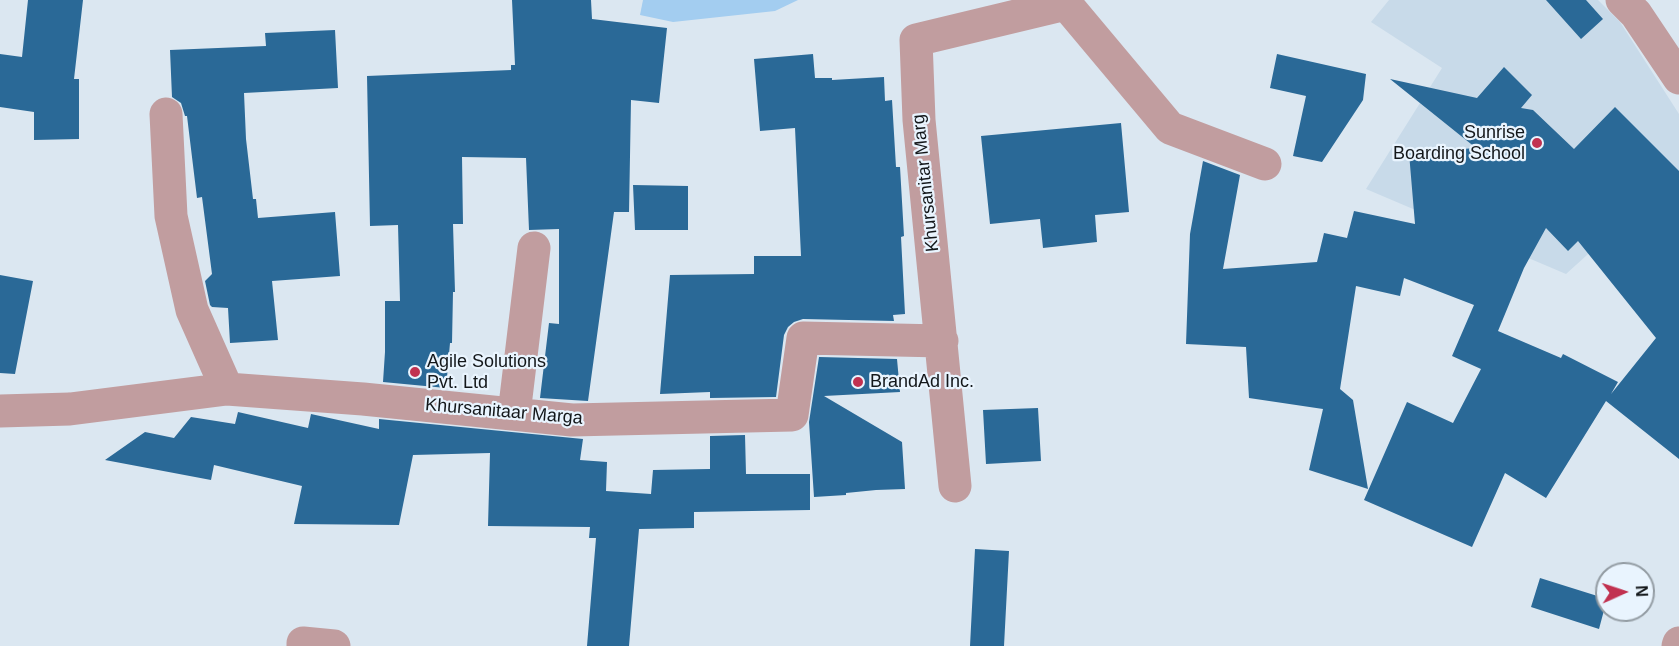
<!DOCTYPE html>
<style>
body{margin:0}
#map{position:relative;width:1679px;height:646px;overflow:hidden;background:#dbe7f1;font-family:Arial,sans-serif}
canvas{display:block}
.north{position:absolute;left:1595px;top:562px;width:60px;height:60px;box-sizing:border-box;background:#e9f4fe;border:2px solid #939ca3;border-radius:50%;rotate:87deg;font-size:16px;font-weight:700;line-height:24px;text-align:center;color:#13171a}
.north::after{content:'';display:block;margin:auto;width:21px;height:27px;background:#c13150;clip-path:polygon(50% 0,100% 100%,50% 72%,0 100%)}
</style>
<div id="map">
<canvas width="1679" height="646"></canvas>
<div class="north">N</div>
</div>
<script>
const ctx = document.querySelector('canvas').getContext('2d');
ctx.lineJoin = 'round';
function fillPath(path, color) {
  ctx.fillStyle = color;
  ctx.fill(path, 'evenodd');
}
function stroke(path, color, width, dash) {
  ctx.strokeStyle = color;
  ctx.lineWidth = width;
  ctx.lineCap = dash ? 'butt' : 'round';
  ctx.setLineDash(dash || []);
  ctx.stroke(path);
}
function label(font, color, halo, rows, align = 'center') {
  ctx.font = font + ' Arial,sans-serif';
  ctx.lineWidth = 4.5;
  ctx.setLineDash([]);
  ctx.textBaseline = 'middle';
  ctx.strokeStyle = halo;
  ctx.fillStyle = color;
  for (const [text, x, y, turn = 0] of rows) {
    ctx.save();
    ctx.translate(x, y);
    ctx.rotate((+turn || 0) * Math.PI / 180);
    ctx.textAlign = isNaN(turn) ? turn : align;
    if (halo) ctx.strokeText(text, 0, 0);
    ctx.fillText(text, 0, 0);
    ctx.restore();
  }
}
fillPath(new Path2D(`
 M1389,0H1598L1620,22L1679,114V172L1566,274L1366,189L1442,68L1371,22Z`), '#c8dae9');
fillPath(new Path2D(`
 M643,0H798L775,11L673,22L640,15Z`), '#a3cdf0');
fillPath(new Path2D(`
 M28,0H83L74,79H79V139L34,140V112L0,107V54L22,57Z
 M512,0H591L592,19L667,28L659,103L631,100L629,212H614L588,401L540,398L549,323L559,324V229L529,230L526,158L462,157L463,224H453L455,292H453L452,343H450L446,388L383,382L385,352V301H400L398,225L370,226L367,76L511,70V65H515Z
 M1546,0H1586L1603,19L1581,39Z
 M335,30L338,88L244,93L246,139L253,199H256L258,218L335,212L340,276L272,281L278,340L230,343L228,308L212,307L210,305L205,281L212,274L202,197L197,198L187,116H185L181,103L172,97L170,50L266,46L265,33Z
 M813,54L815,78H832V80L884,77L885,101L892,100L896,167H900L904,236L901,237L905,314L893,315L894,321L803,319L794,322L788,327L784,335L776,397L710,398V392L660,394L670,275L754,274V256H801L795,128L760,131L754,59Z
 M1277,54L1366,74L1363,100L1322,162L1293,156L1306,96L1270,88Z
 M1504,67L1532,95L1521,108L1533,110L1574,149L1615,107L1679,171V459L1606,401L1546,498L1505,473L1472,547L1364,500L1407,402L1453,423L1481,369L1452,356L1474,305L1404,278L1400,296L1356,286L1340,389L1353,400L1368,489L1309,470L1323,409L1249,398L1246,347L1186,344L1190,234L1203,161L1240,175L1223,269L1317,262L1324,233L1347,238L1354,211L1415,224L1409,153L1476,148L1390,79L1477,98ZM1546,228L1568,251L1578,241L1656,338L1611,394L1618,382L1563,354L1561,358L1498,331L1524,268Z
 M1121,123L1129,212L1095,215L1097,242L1043,248L1040,219L990,224L981,136Z
 M633,185L688,186V230H635Z
 M0,275L33,281L15,374L0,373Z
 M819,357L897,359L900,392L824,396L902,442L905,489L876,490L846,493V495L814,497L809,422Z
 M1038,408L1041,461L986,464L983,410Z
 M238,412L308,428L311,414L379,429V419L583,439L580,460L607,462L606,491L651,494L653,470L710,469V436L745,435L746,474H810V510L694,512V528L639,529L629,646H587L596,538H589L590,527L488,526L490,453L413,455L399,525L294,524L302,486L214,465L211,480L105,460L145,432L174,438L191,417L235,424Z
 M975,549L1009,551L1004,646H970Z
 M1540,578L1607,599L1599,629L1531,607Z`), '#2a6997');
stroke(new Path2D(`
 M1622,0L1636,14L1679,78
 M1066,4L1170,128L1265,164
 M166,114L171,216L192,310L227,389
 M0,411L70,409L227,389L363,399L572,420L792,415L803,338L942,341
 M514,414L534,248
 M955,486L919,120L916,40L1066,4L1062,0
 M303,646V643L334,646
 M1678,646L1679,643`), '#c19d9f', 33);
for (const [x, y, r, color] of [
 [1537,143,6,"#c13150"],
 [415,372,6,"#c13150"],
 [858,382,6,"#c13150"]
]) {
  const dot = new Path2D();
  dot.arc(x, y, r, 0, 2 * Math.PI);
  ctx.fillStyle = color;
  ctx.fill(dot);
  stroke(dot, '#e9f4fe', 2);
}
label('18px', '#13171a', '#e9f4fe', [
 ["Sunrise",1525,133,"right"],
 ["Boarding School",1525,154,"right"],
 ["Agile Solutions",427,362],
 ["Pvt. Ltd",427,383],
 ["BrandAd Inc.",870,382]
], 'left');
label('18px', '#13171a', '#e9f4fe', [
 ["Khursanitar Marg",926,183,-96],
 ["Khursanitaar Marga",504,412,5]
]);
</script>
